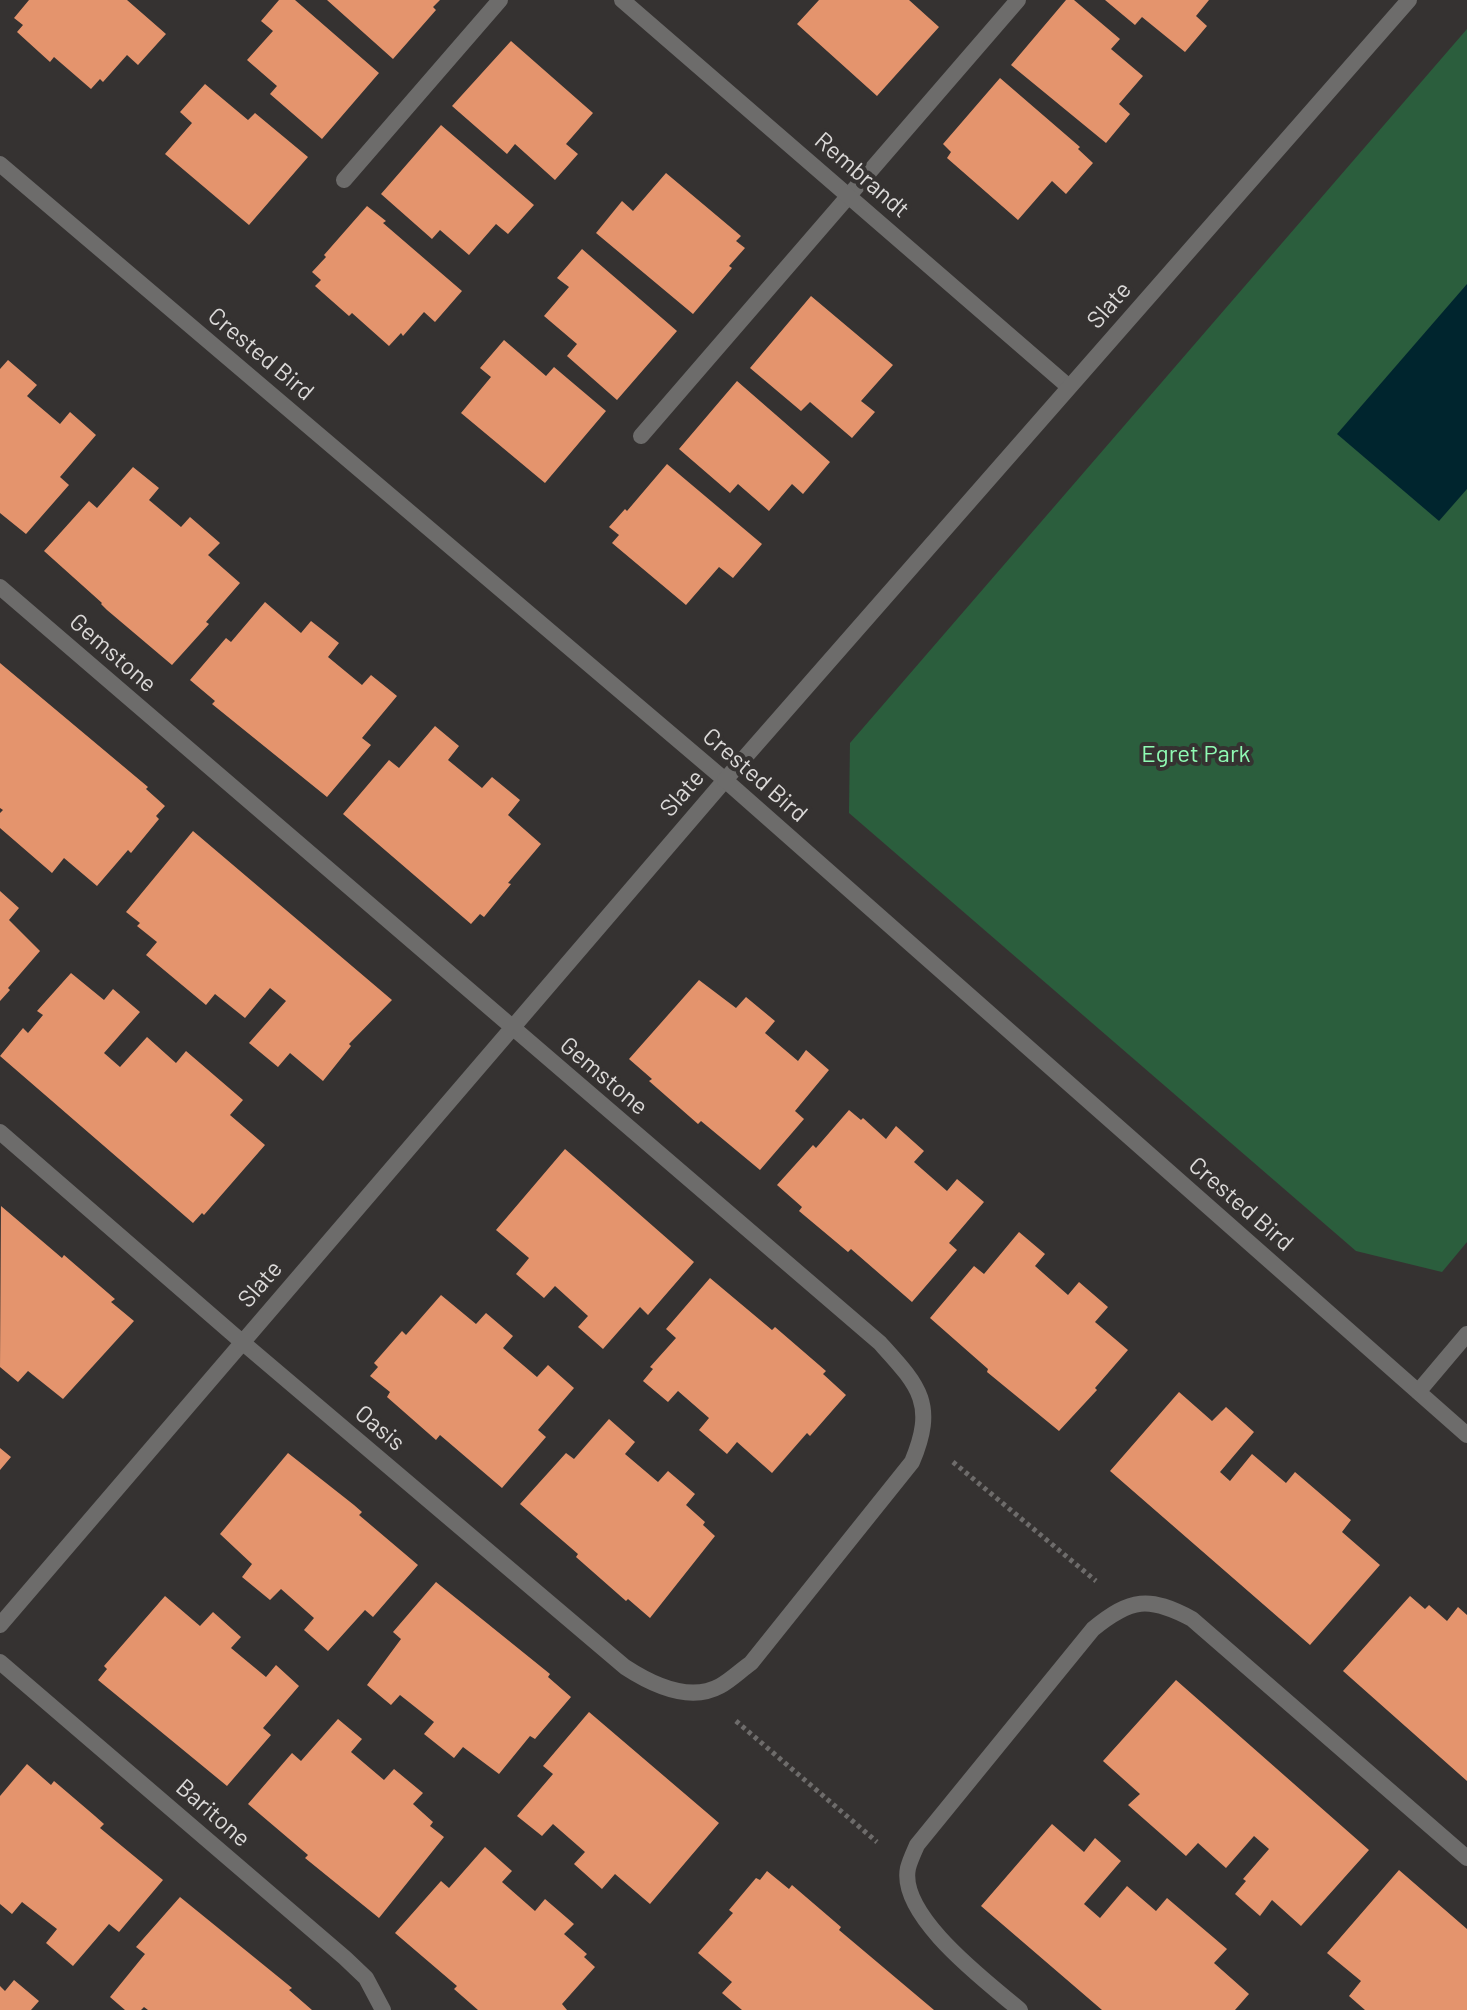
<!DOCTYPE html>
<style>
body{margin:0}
canvas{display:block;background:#353231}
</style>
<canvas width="1467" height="2010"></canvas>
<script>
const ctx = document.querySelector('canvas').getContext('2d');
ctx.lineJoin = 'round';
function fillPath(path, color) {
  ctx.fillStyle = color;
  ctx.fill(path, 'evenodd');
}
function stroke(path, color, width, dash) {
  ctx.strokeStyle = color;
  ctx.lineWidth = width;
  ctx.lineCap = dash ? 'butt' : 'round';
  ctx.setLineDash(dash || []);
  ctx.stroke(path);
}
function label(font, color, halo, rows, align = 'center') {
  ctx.font = font + ' Barlow,sans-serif';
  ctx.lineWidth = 8;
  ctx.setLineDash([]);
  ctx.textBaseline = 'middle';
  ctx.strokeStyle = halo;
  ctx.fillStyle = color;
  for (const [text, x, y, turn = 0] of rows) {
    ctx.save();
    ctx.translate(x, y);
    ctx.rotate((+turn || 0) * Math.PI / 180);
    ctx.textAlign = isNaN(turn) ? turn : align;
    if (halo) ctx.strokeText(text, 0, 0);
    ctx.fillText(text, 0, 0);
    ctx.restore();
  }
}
fillPath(new Path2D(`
 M1467,29V1242L1442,1272L1356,1251L849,813L850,743Z`), '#2b5e3d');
fillPath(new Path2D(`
 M1467,284V489L1439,521L1337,434Z`), '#00252e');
fillPath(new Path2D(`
 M29,0H127L166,34L138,65L127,55L103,82L100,79L91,89L54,57L50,62L17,32L23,25L14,18Z
 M279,0H295L379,73L322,139L270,94L277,86L247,60L273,31L261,21Z
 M327,0H440L433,7L436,10L393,59Z
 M819,0H909L939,27L877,96L797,24Z
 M1066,0H1074L1120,39L1111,49L1143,76L1119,104L1130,114L1106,143L1011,65Z
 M1105,0H1209L1196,16L1207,26L1185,52L1142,17L1135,25Z
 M511,41L593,113L566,144L578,154L555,180L515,144L507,154L452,106Z
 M1000,78L1080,147L1078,149L1093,163L1066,194L1052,181L1018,220L947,158L951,152L943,144Z
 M205,84L248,120L255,113L308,157L249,225L165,154L192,123L180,112Z
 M441,125L534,205L508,234L496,224L469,255L440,230L432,239L381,194Z
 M666,173L741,236L736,241L745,248L729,266L732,268L693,314L596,233L622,201L633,211Z
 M367,206L386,221L383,223L462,291L435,322L424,312L403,336L401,333L389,346L352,313L349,316L315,286L321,280L312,272L326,257L324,255Z
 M582,249L677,331L617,400L567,356L577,344L544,316L569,287L557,278Z
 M811,296L893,365L861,401L875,412L852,438L810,402L801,411L750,368Z
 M504,340L546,376L554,367L606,411L545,483L461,413L491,377L480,368Z
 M8,360L37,385L27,396L60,424L70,412L96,435L60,477L69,485L26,534L0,513V369Z
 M737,381L830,462L803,494L792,484L769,511L738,484L730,493L679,449Z
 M667,464L762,544L733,578L719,567L686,605L612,543L619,535L609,527L625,509L627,511Z
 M133,467L159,488L149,500L181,527L190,517L220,543L208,555L240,583L206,622L209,624L172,665L107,610L101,604L102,603L44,551L89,501L97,508Z
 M265,602L301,633L311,621L339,643L328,657L362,685L371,675L397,696L362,738L371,745L327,797L212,704L215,701L190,680L226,638L231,642Z
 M0,663L148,787L146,789L165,806L156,816L159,819L131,853L128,850L97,886L64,858L52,873L0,828V813L3,810L0,808Z
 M435,726L459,746L448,760L482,788L492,777L520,800L508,815L541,844L508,883L511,884L484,917L480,914L471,924L343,814L389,760L399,768Z
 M193,831L392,1000L349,1044L351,1046L323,1081L290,1053L278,1067L249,1043L286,1001L270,988L245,1018L215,994L206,1005L146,955L157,942L137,926L140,923L126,912Z
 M0,891L19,908L9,920L40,951L8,988L10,990L0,1001Z
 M71,973L104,1000L113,989L140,1012L104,1053L120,1067L147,1037L176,1063L186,1051L243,1100L230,1115L265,1145L204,1215L202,1213L193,1223L0,1056L23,1028L28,1033L43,1015L37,1011Z
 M699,980L736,1008L746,997L775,1021L765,1033L798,1061L806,1050L829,1070L795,1111L804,1119L760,1170L701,1121L698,1124L649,1081L652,1079L629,1059Z
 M849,1110L861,1120L863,1118L886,1139L896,1126L924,1151L914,1162L947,1191L957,1179L984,1202L949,1243L957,1250L912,1302L851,1249L848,1252L799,1211L802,1207L777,1185L813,1145L816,1148Z
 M565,1149L694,1262L648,1315L640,1307L603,1349L578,1327L588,1316L555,1286L544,1298L516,1274L529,1258L496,1230Z
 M1,1206L62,1258L64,1255L115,1299L111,1302L134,1321L63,1399L28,1371L18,1382L0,1367Z
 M1019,1232L1045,1254L1035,1266L1068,1295L1079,1282L1108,1307L1095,1322L1128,1350L1095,1388L1097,1390L1059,1431L987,1372L988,1369L930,1318L974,1266L984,1274Z
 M710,1278L772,1330L775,1327L826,1371L823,1374L846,1395L810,1436L807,1433L772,1473L737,1442L727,1454L699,1430L709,1418L678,1391L668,1402L643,1381L653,1369L650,1367L676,1338L666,1329Z
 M441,1295L476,1324L486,1313L513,1336L503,1348L537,1377L548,1365L574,1388L538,1430L546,1437L502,1488L440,1435L436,1440L387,1397L390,1392L370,1376L378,1367L374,1363L402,1331L406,1335Z
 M1179,1392L1212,1421L1226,1407L1254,1432L1220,1472L1230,1481L1252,1454L1286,1483L1295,1472L1351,1520L1342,1532L1380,1565L1310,1645L1110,1471Z
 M609,1419L635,1442L625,1454L658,1482L668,1471L695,1494L686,1505L705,1522L703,1525L715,1536L650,1618L628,1599L626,1601L576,1557L578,1554L520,1504L566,1453L574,1459Z
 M0,1448L11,1457L0,1470Z
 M288,1453L354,1505L362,1512L359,1515L418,1565L373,1617L365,1610L328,1651L304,1630L314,1618L281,1589L270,1600L242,1577L252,1564L220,1534Z
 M436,1582L550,1674L548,1677L571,1697L535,1739L530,1736L499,1774L463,1747L454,1758L424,1734L434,1722L400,1695L391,1705L367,1685L401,1639L393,1632Z
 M165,1596L200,1626L213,1612L241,1637L231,1648L266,1677L276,1665L299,1686L263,1728L271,1735L227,1786L98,1680L107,1669L104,1666Z
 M1410,1596L1425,1609L1429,1605L1447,1621L1458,1607L1467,1615V1781L1343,1671Z
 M1176,1680L1369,1850L1301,1926L1272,1900L1260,1916L1235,1894L1246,1881L1243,1879L1269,1849L1254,1836L1226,1868L1198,1843L1186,1856L1128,1805L1140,1794L1103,1761Z
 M589,1712L719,1823L650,1904L615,1874L602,1889L574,1864L585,1852L553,1824L542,1836L517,1816L553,1774L543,1766Z
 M338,1719L362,1739L351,1752L384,1780L394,1769L423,1793L413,1804L433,1822L430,1826L444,1837L379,1918L305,1858L308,1855L248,1804L292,1753L301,1761Z
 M27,1764L51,1785L54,1781L95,1816L104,1824L100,1828L163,1880L119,1932L109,1924L73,1966L46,1943L57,1929L22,1902L12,1914L0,1904V1796Z
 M1052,1824L1084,1852L1095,1838L1121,1861L1084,1904L1100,1918L1127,1886L1156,1911L1167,1898L1227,1949L1214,1963L1249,1994L1235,2010H1102L981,1906Z
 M485,1847L512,1871L502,1882L535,1911L545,1899L574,1924L564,1934L587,1954L584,1957L595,1967L562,2004L567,2010H478L454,1989L457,1986L395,1933L441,1881L449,1888Z
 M1399,1870L1467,1929V2010H1365L1349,1996L1361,1981L1327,1953Z
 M767,1871L789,1889L792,1885L841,1927L839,1930L934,2010H742L722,1993L732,1982L698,1953L733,1913L729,1910L756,1878L760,1880Z
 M180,1897L292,1988L289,1990L312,2010H148L144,2007L141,2010H125L110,1997L145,1954L136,1947Z
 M14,1980L39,2001L31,2010H0V1986L5,1991Z`), '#e4946d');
stroke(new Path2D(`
 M953,1462L1096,1581
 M736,1721L877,1842`), '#6e6c6b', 5, [4, 4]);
stroke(new Path2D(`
 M344,180L500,0
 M641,436L1018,0
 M1020,2010C987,1982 898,1916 908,1868C910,1860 914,1852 917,1845L1093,1629C1131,1598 1149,1596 1192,1619L1467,1858`), '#6d6c6b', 16);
stroke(new Path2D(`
 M622,0L1069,387
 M0,164L725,780L0,1625
 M0,587L880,1343C918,1385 937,1403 912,1462L751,1663C741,1670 731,1680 720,1686C689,1703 651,1684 625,1667L242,1342L0,1132
 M0,1662L345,1958L366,1978L383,2010`), '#6d6c6b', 16);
stroke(new Path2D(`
 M1409,0L725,780L1467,1435
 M1418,1392L1467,1334`), '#6d6c6b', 16);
label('24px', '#dbd9d8', '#353231', [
 ["Rembrandt",862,175,41],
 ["Slate",1109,305,-49],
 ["Crested Bird",261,354,40],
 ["Gemstone",113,653,41],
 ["Crested Bird",755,775,41],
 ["Slate",682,793,-49],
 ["Gemstone",604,1076,40],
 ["Crested Bird",1241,1204,41],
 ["Slate",260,1284,-49],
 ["Oasis",380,1428,40],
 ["Baritone",213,1813,41]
]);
label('24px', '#8ffab3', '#353231', [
 ["Egret Park",1196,754]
]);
</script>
